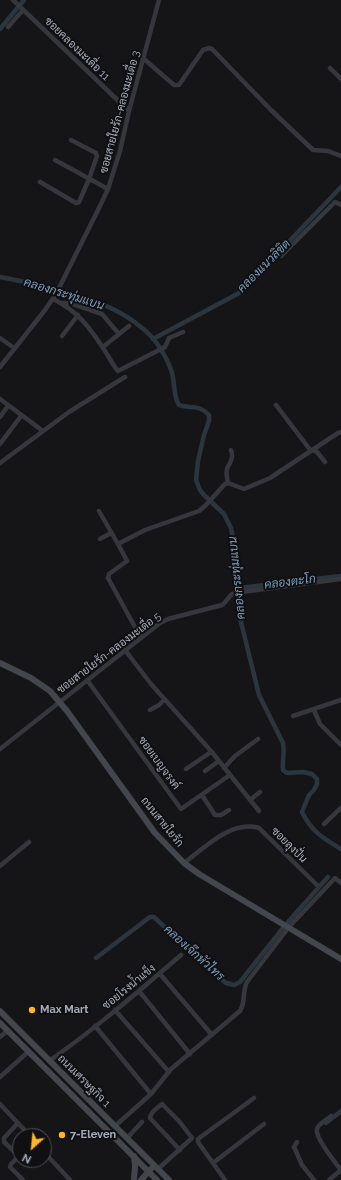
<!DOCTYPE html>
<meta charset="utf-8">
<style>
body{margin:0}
#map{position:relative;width:341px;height:1180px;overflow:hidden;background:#151518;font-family:Raleway,sans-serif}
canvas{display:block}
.north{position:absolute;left:12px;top:1128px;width:40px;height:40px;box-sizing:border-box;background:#101013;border:1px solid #4c4e55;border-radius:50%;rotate:207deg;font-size:11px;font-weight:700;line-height:16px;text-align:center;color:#a6acb9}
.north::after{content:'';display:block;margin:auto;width:14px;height:18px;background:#ffb426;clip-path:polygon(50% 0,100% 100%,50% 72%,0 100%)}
</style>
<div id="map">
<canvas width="341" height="1180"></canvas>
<div class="north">N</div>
</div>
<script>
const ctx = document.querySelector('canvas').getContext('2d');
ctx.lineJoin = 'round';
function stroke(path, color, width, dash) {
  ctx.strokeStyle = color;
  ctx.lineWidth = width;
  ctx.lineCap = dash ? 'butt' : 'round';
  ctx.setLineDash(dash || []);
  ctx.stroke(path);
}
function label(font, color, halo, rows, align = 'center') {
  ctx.font = font + ' Raleway,Sarabun,sans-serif';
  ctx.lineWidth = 4;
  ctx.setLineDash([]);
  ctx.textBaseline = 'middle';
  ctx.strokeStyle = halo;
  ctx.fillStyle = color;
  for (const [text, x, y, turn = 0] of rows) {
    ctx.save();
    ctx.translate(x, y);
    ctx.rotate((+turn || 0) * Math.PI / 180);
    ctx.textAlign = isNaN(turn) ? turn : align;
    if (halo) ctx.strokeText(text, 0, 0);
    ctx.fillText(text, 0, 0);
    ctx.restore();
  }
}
stroke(new Path2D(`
 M0,29L24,0
 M0,277C46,286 106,297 142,328C154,337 164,353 170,367C176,380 172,394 179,405C192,409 199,404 209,415V421L204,435L198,461L196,480L200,490L204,495L224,514L231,528L238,565L241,622L259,695L283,743C285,752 282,761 283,770L287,773L303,772L312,774L317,779V784L314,790L309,795L302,812C311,831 324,839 341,849
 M153,339L241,292L341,187
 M239,588L341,576
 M288,922L328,877
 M96,958L150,917H154L207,967L226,983L234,985L240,982L283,928
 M326,1123L341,1111`), '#2a353d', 4.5);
stroke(new Path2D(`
 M13,0L129,111
 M8,27L23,10
 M144,59L174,85H179L203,50L209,48L212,49L271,110L313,150L328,151L341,156
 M330,68L341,79
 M55,160L108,189
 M40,182L76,203L79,202L89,179L97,156L96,153L71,140
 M281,256L335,202L341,205
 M53,299C77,311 88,325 103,348C108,355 112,364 118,371L165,347L169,338L183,332
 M60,303H70L102,314L119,334
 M62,336L78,315
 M0,338L14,348
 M103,347L129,326
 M0,367L45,310L56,294L99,208L108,189L120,151L129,111L159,0
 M0,399L43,431
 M276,405L311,451
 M0,417L8,406
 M0,444L21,416
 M313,450L317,452L325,462
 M0,463L69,412L125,377
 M228,483C227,479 226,474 227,469C230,462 234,458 231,450
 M99,511L118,544
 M100,539L111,533
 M141,638L108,578L109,574L127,561L118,544L145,530L199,511L205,506L225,484L228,483L244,489L270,478L338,433L341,432
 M125,650L151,684L211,751L259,811
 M87,680L181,809L230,775
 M150,710L159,705L164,700
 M314,710L320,724L341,745
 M293,716L341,700
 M0,749L160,623L168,619L222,605C227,602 229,595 234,593L341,579
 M224,768L235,756L258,739
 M186,769L211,752
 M205,771L219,761
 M202,795L215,815H221L229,810
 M250,800L260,792
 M324,824L341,808
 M184,863C204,848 231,820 259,828L317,885
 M0,866L29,842
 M160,974L212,1035
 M139,991L190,1054
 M115,1010L169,1072
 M95,1026L151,1094
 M0,1037L7,1031
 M49,1061C95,1029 138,992 181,955
 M0,1077L29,1051
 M0,1104L30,1136
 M331,1116C328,1119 318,1124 317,1129C315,1138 335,1162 341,1170
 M18,1123L4,1138V1142L19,1156
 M115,1126L151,1094L171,1069L240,1011C246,1002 242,991 247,982L289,927L335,878L341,883
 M128,1137L142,1122
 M297,1142L294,1147L302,1165L314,1180
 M44,1152L70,1180
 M20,1155L11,1164L10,1167L23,1180
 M213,1163L264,1124
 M158,1169L192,1138L179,1121L162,1104C158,1108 150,1112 150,1118L180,1150
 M225,1180L198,1142V1139L254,1098
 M329,1180L341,1170`), '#36373d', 4.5);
stroke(new Path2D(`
 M0,663L31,678L50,691L67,711L155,833L184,863L199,874L341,959
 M0,1011L169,1180
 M0,1023L157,1180
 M134,1156L135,1166L134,1180
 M141,1180L151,1169`), '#44464d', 6);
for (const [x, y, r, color] of [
 [32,1010,4,"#ffb426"],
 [62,1135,4,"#ffb426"]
]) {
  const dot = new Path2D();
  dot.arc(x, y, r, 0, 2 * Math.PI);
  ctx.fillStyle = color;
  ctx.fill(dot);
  stroke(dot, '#101013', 1.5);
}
label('11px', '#a6acb9', '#101013', [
 ["ซอยคลองมะเดื่อ 11",77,49,44],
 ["ซอยสายใยรัก-คลองมะเดื่อ 3",120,112,-75],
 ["ซอยสายใยรัก-คลองมะเดื่อ 5",109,653,-37],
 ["ซอยเบญจรงค์",159,763,54],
 ["ถนนสายใยรัก",162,822,51],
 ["ซอยลุงปั่น",289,845,45],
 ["ซอยโรงน้ำแข็ง",129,987,-39],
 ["ถนนเศรษฐกิจ 1",84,1081,45]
]);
label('bold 11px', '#a6acb9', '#101013', [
 ["Max Mart",40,1010],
 ["7-Eleven",70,1135]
], 'left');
label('italic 12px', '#7a9bb7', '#101013', [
 ["คลองแนวลิขิต",264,266,-45],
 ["คลองกระทุ่มแบน",64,294,17],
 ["คลองกระทุ่มแบน",237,578,-96],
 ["คลองตะโก",290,582,-7],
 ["คลองเจ๊กหัวไทร",194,953,42]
]);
</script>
